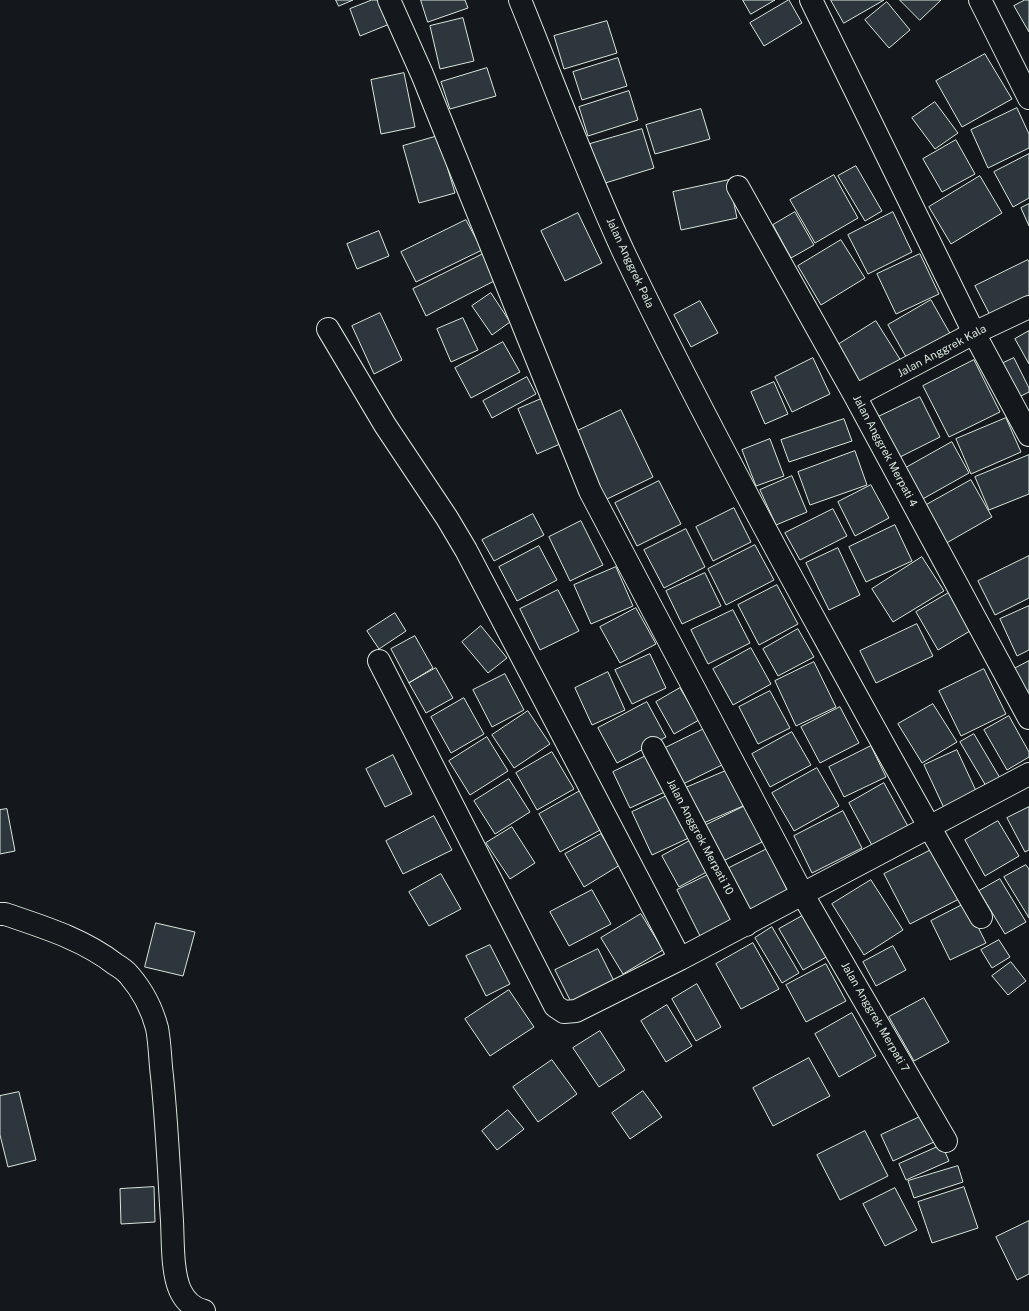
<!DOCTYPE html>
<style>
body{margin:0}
canvas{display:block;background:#14181c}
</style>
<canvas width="1029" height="1311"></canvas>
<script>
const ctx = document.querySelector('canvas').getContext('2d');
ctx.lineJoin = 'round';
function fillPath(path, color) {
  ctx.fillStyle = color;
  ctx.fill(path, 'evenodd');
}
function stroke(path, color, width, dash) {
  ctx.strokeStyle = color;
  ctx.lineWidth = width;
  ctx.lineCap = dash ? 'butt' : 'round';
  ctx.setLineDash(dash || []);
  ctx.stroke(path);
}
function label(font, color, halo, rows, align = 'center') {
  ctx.font = font + ' "Public Sans",sans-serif';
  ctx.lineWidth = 3;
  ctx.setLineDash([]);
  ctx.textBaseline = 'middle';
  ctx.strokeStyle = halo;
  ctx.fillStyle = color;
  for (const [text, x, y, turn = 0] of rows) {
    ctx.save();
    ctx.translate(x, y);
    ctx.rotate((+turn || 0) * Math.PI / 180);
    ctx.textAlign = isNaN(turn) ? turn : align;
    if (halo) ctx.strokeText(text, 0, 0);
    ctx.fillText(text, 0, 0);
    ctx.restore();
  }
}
const building = new Path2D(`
 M336,0H353L339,6Z
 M372,0H389L397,21L360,36L350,9Z
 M421,0H465L468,8L428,22Z
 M743,0H775L751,14Z
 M789,0L802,23L764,46L750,23Z
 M831,0H884L844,23Z
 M900,0H941L920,20Z
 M1025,0H1029V32L1014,6Z
 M887,2L910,30L889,48L865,20Z
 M463,18L474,61L440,69L430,26Z
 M607,21L617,53L564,69L554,36Z
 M985,54L1012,99L962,127L936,81Z
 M618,58L627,86L582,100L573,72Z
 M487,68L496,96L450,109L441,82Z
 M404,73L415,127L381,134L371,80Z
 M629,91L638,120L588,136L579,107Z
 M935,102L958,133L935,149L912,118Z
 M1017,108L1029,134V148L988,168L971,130Z
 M701,109L710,139L655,154L646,125Z
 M642,129L654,168L602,184L590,144Z
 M438,136L455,193L419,203L403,146Z
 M956,140L975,174L942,192L923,159Z
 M1029,154V198L1013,207L994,172Z
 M856,166L882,211L865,221L838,176Z
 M834,175L858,218L815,243L790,200Z
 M980,176L1002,213L951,244L929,207Z
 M729,180L737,218L681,230L673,192Z
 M1029,204V226L1021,208Z
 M795,212L814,245L791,258L773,225Z
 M893,212L912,252L868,274L848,235Z
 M578,213L602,263L565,281L541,231Z
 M466,220L482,250L416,282L401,252Z
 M379,231L389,256L357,269L347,244Z
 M841,240L865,278L821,305L798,266Z
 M483,254L496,280L426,316L413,289Z
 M920,254L939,294L896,314L877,274Z
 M1028,260L1029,262V298L991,317L975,286Z
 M491,293L510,322L492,335L472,306Z
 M931,300L952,337L909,362L888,325Z
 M700,301L718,333L691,347L674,315Z
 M380,313L402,360L374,374L352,326Z
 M463,318L478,350L451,362L437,329Z
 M876,321L903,364L863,389L836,346Z
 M1029,331V364L1015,339Z
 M503,342L520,372L471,398L455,368Z
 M813,358L830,394L792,412L775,377Z
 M1014,358L1029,388V392L1013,400L997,366Z
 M974,360L1000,412L949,437L923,386Z
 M527,377L536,394L492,418L483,401Z
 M774,382L788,414L765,424L751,392Z
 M920,397L940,437L898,458L878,417Z
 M541,399L560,444L537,454L518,409Z
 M621,410L653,477L605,500L573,433Z
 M1006,418L1021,452L971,474L956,439Z
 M844,419L852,441L789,462L781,440Z
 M770,439L784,476L756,486L742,450Z
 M952,442L969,473L919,501L902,470Z
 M855,451L867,485L810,505L798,472Z
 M1029,455V494L989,510L975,477Z
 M792,476L807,512L776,525L760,490Z
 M971,480L992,517L943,545L921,508Z
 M659,481L681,524L637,546L615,503Z
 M871,485L889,518L855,536L838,502Z
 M734,508L751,542L713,561L696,527Z
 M833,509L847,536L800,560L785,533Z
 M533,514L544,535L494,561L482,540Z
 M581,521L603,565L570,581L549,537Z
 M895,525L912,561L866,582L849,547Z
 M686,529L705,567L664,588L644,550Z
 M755,545L774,580L726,605L708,569Z
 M539,546L557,580L517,601L499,567Z
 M838,548L860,595L829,610L806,563Z
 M1029,556V598L995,615L978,581Z
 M922,557L944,591L893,622L872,589Z
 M616,567L633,606L591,624L574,585Z
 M705,573L721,606L682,624L666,591Z
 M777,585L798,624L759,645L738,605Z
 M558,590L579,631L540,650L520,609Z
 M952,591L975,628L938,650L916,612Z
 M1029,606V650L1017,656L1000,619Z
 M636,608L656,644L620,663L600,627Z
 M733,610L750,643L708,664L691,630Z
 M395,613L406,631L379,649L367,631Z
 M917,624L933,656L876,683L860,651Z
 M481,626L507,658L488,673L462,642Z
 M798,629L814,657L778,676L763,649Z
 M415,636L433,668L409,683L391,649Z
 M751,648L771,684L733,705L713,669Z
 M650,654L666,688L632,704L615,670Z
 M1029,661V701L1012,670Z
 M814,662L836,707L796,726L775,681Z
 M436,668L453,698L426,713L409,683Z
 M984,669L1006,714L961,736L939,691Z
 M608,672L625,710L592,725L575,688Z
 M505,674L524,710L492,727L473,690Z
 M680,688L699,720L674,734L656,702Z
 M770,691L790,728L758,744L739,707Z
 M464,698L484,734L451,753L431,717Z
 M647,702L666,737L617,763L598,728Z
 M933,704L957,742L922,763L898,724Z
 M840,707L859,743L820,763L801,727Z
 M528,711L550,744L514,768L492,735Z
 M1009,716L1029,752V757L1007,770L984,730Z
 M708,727L726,763L681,785L663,749Z
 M792,732L811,765L770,787L752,754Z
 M974,734L1000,778L986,786L960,742Z
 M487,737L508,771L470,795L449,761Z
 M871,746L886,777L844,797L829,767Z
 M957,750L977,793L944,808L924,765Z
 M552,752L574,789L537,810L516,773Z
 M650,754L667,791L630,808L613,772Z
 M393,755L412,794L385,807L366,769Z
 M817,768L839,806L794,831L772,793Z
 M728,770L743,806L699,825L683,789Z
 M509,779L530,812L495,834L474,801Z
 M884,783L910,830L874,849L849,803Z
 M580,791L602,829L560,852L539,814Z
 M673,793L693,836L652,855L632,812Z
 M745,806L762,842L717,864L700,828Z
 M1029,807V850L1025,852L1007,818Z
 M7,809L15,851L0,854V810Z
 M843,811L862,848L812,873L794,836Z
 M434,816L452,850L403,874L386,841Z
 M998,821L1019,856L985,876L965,840Z
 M512,827L535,863L510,879L486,843Z
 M601,834L620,865L584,887L565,854Z
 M695,838L712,869L679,887L662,856Z
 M767,849L788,892L745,913L723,871Z
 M933,849L959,899L910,924L884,874Z
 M1026,865L1029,869V918L1004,877Z
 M714,872L738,920L701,938L677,890Z
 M441,874L461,909L429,926L409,892Z
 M1000,879L1026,922L1005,934L979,891Z
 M871,880L903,930L864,955L832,904Z
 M592,890L611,924L569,946L550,912Z
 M966,903L986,943L950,960L931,921Z
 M641,914L663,950L623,974L601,938Z
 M804,915L828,956L803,970L779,929Z
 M156,923L195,932L183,976L145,967Z
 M772,927L799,973L782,983L755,938Z
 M999,940L1010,957L992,968L981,950Z
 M753,943L779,989L741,1009L716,964Z
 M490,945L510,984L486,996L466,956Z
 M893,946L906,970L876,986L863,962Z
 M598,949L615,983L572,1004L555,970Z
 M1011,962L1026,981L1008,995L992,976Z
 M826,964L846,1001L806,1022L786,985Z
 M697,984L721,1027L696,1041L672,999Z
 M509,990L534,1027L490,1056L465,1019Z
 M924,998L949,1042L914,1061L889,1017Z
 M667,1005L692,1046L666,1062L641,1021Z
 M852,1013L876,1056L839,1077L815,1034Z
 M600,1031L625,1070L599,1087L573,1048Z
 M809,1058L830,1096L773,1126L753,1088Z
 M552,1060L577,1094L538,1122L513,1087Z
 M643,1091L662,1117L630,1139L612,1113Z
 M19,1092L36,1160L8,1167L0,1135V1096Z
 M508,1110L524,1129L497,1150L482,1131Z
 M922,1116L934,1142L893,1161L881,1135Z
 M865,1131L888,1176L840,1200L817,1155Z
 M942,1145L949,1161L906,1180L899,1164Z
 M958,1166L963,1182L914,1198L908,1181Z
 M154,1187L155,1222L121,1224L120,1189Z
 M964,1187L978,1228L932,1243L918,1202Z
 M895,1188L917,1230L885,1246L863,1204Z
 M1029,1221V1274L1017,1280L996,1237Z`);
fillPath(building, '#2c363c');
stroke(building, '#d8e6dc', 1);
const minor = new Path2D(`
 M389,0L422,74L590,491L803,895L946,1141
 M520,0C554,84 586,171 624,253C686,382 753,508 822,633C874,728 926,823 981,917
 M811,0L974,333L1029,435
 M980,0L1029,98
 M738,187L855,396L1029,718
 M328,329L385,425L447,518L466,550L680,959
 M855,396L974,333L1029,307
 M379,661L555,1006L564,1012L576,1011L680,959L1029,774
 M653,748L746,925
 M0,914H5C43,927 83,939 115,964C120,967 125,970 129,975C142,990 152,1009 157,1028C160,1043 160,1061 162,1076C167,1125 169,1173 172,1221C173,1241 172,1272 180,1290C185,1301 192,1308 204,1311`);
stroke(minor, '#d8e6dc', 24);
stroke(minor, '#14181c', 22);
label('11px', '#d8e6dc', '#14181c', [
 ["Jalan Anggrek Pala",630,263,65],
 ["Jalan Anggrek Kala",942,351,-28],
 ["Jalan Anggrek Merpati 4",885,451,62],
 ["Jalan Anggrek Merpati 10",700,837,62],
 ["Jalan Anggrek Merpati 7",875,1017,60]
]);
</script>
